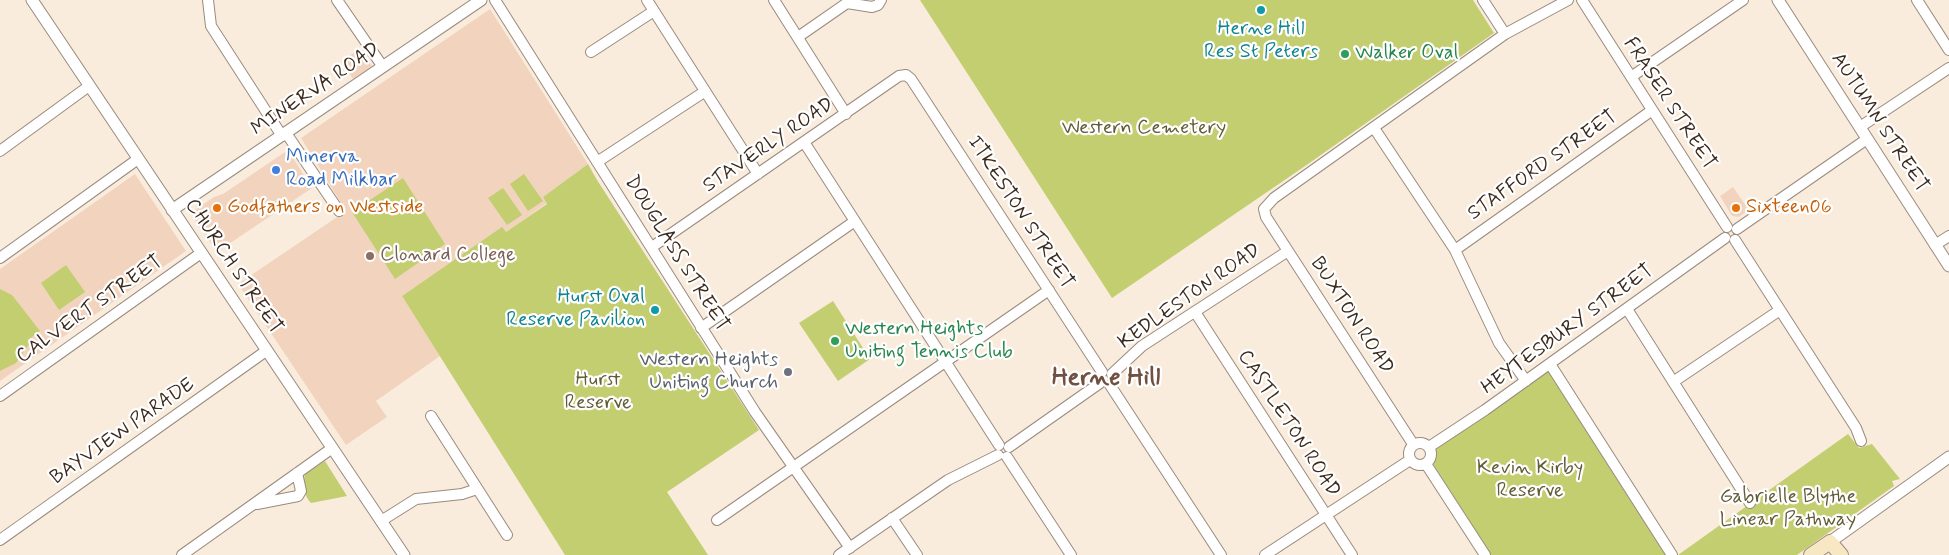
<!DOCTYPE html>
<style>
body{margin:0}
canvas{display:block;background:#f9ecdd}
</style>
<canvas width="1949" height="555"></canvas>
<script>
const ctx = document.querySelector('canvas').getContext('2d');
ctx.lineJoin = 'round';
function fillPath(path, color) {
  ctx.fillStyle = color;
  ctx.fill(path, 'evenodd');
}
function stroke(path, color, width, dash) {
  ctx.strokeStyle = color;
  ctx.lineWidth = width;
  ctx.lineCap = dash ? 'butt' : 'round';
  ctx.setLineDash(dash || []);
  ctx.stroke(path);
}
function label(font, color, halo, rows, align = 'center') {
  ctx.font = font + ' Mynerve,sans-serif';
  ctx.lineWidth = 4.5;
  ctx.setLineDash([]);
  ctx.textBaseline = 'middle';
  ctx.strokeStyle = halo;
  ctx.fillStyle = color;
  for (const [text, x, y, turn = 0] of rows) {
    ctx.save();
    ctx.translate(x, y);
    ctx.rotate((+turn || 0) * Math.PI / 180);
    ctx.textAlign = isNaN(turn) ? turn : align;
    if (halo) ctx.strokeText(text, 0, 0);
    ctx.fillText(text, 0, 0);
    ctx.restore();
  }
}
fillPath(new Path2D(`
 M490,9L588,164L543,197L547,203L505,233L502,228L402,296L440,356L376,401L387,417L346,445L238,284L346,211L301,138Z
 M360,49L372,66L353,79L341,61Z
 M288,150L312,188L217,252L193,217L195,210L214,197L223,194Z
 M135,174L186,251L0,381V269Z
 M1733,187L1749,210L1739,217L1732,216L1720,196Z`), '#f2d4be');
fillPath(new Path2D(`
 M920,0H1473L1494,33L1308,164L1112,298Z
 M588,164L597,180L759,430L667,492L708,555H565L402,296L502,227L506,232L547,204L543,197Z
 M524,174L543,201L528,211L510,184Z
 M403,178L445,244L395,279L352,212Z
 M503,188L522,215L507,225L488,198Z
 M66,265L85,292L59,310L41,283Z
 M0,289L12,295L40,331L28,340L30,343L16,363L0,371Z
 M833,301L870,359L838,381L799,323Z
 M1548,371L1667,555H1491L1433,464L1436,448Z
 M1848,434L1859,448L1872,444L1900,479L1892,481L1894,486L1797,555H1678Z
 M325,461L347,496L311,503C304,496 302,485 305,474Z`), '#c2ce70');
const minor = new Path2D(`
 M208,0L211,26L282,136
 M337,0L383,67
 M495,0L755,412L850,548
 M647,0L758,174
 M774,0L846,114
 M851,0L847,3L872,7L878,5L881,0
 M1483,0L1505,34
 M1582,0L1727,227
 M1917,0L1949,50
 M798,37L847,3
 M591,52L654,11
 M1631,77L1743,0
 M1860,127L1949,68
 M1374,128L1455,250L1499,343L1526,381
 M286,133L339,211
 M804,142L999,445
 M0,151L89,86
 M597,162L704,92
 M1737,229L1867,139
 M1735,240L1856,428L1861,441
 M1935,245L1949,236
 M652,247L899,76L906,75L911,79L1102,372
 M1455,250L1651,111
 M0,258L138,159
 M1627,309L1750,503
 M1195,312L1352,555
 M701,328L855,221
 M1550,364L1672,555
 M1112,374L1142,346L1288,251
 M1673,382L1780,310
 M1110,385L1221,555
 M0,396L201,253
 M431,416L507,535
 M1409 454a11 11 0 1 1 22 0a11 11 0 1 1-22 0Z
 M1413,444L1266,217L1264,209L1274,198L1505,34L1568,0
 M1009,447L1100,383
 M1429,447L1485,410L1725,238
 M1007,457L1071,555
 M1426,464L1485,555
 M257,504L298,496L301,491L297,473
 M892,518L917,555
 M717,520L1049,290
 M381,521L416,499L462,494L477,489
 M0,540L266,351
 M182,555L331,449
 M839,555L948,480L998,455
 M1265,555L1410,460`);
const tertiary = new Path2D(`
 M32,0L404,555
 M1778,0L1949,266
 M172,210L481,0
 M1830,542L1949,457`);
const secondary = new Path2D(`
 M1811,555L1830,542L1841,555`);
stroke(minor, '#9a8b7e', 12);
stroke(tertiary, '#9a8b7e', 13);
stroke(secondary, '#9a8b7e', 16);
stroke(minor, '#fff', 10);
stroke(tertiary, '#fff', 11);
stroke(secondary, '#f8e7c3', 14);
for (const [x, y, r, color] of [
 [1261,10,5,"#0f9aa8"],
 [1345,54,5,"#2e9e5b"],
 [276,170,5,"#3f7fe0"],
 [217,208,5,"#e8710a"],
 [1736,208,5,"#e8710a"],
 [370,256,5,"#8d6e63"],
 [655,310,5,"#0f9aa8"],
 [835,341,5,"#2e9e5b"],
 [788,372,5,"#6b7280"]
]) {
  const dot = new Path2D();
  dot.arc(x, y, r, 0, 2 * Math.PI);
  ctx.fillStyle = color;
  ctx.fill(dot);
  stroke(dot, '#fff', 2);
}
label('20px', '#0d838f', '#fff', [
 ["Herne Hill",1261,30],
 ["Res St Peters",1261,53],
 ["Hurst Oval",645,298,"right"],
 ["Reserve Pavilion",645,321,"right"]
]);
label('20px', '#27864d', '#fff', [
 ["Walker Oval",1355,54],
 ["Western Heights",845,330],
 ["Uniting Tennis Club",845,353]
], 'left');
label('20px', '#3b2a1e', '#fff', [
 ["MINERVA ROAD",316,90,-34],
 ["FRASER STREET",1669,104,57],
 ["AUTUMN STREET",1879,123,57],
 ["STAVERLY ROAD",769,146,-34],
 ["STAFFORD STREET",1543,166,-35],
 ["ITKESTON STREET",1020,213,57],
 ["DOUGLASS STREET",676,254,58],
 ["CHURCH STREET",233,267,56],
 ["KEDLESTON ROAD",1190,297,-35],
 ["CALVERT STREET",90,310,-35],
 ["BUXTON ROAD",1351,316,57],
 ["HEYTESBURY STREET",1568,330,-36],
 ["CASTLETON ROAD",1288,424,57],
 ["BAYVIEW PARADE",123,432,-35]
]);
label('20px', '#645b37', '#fff', [
 ["Western Cemetery",1144,129],
 ["Hurst",598,381],
 ["Reserve",598,404],
 ["Kevin Kirby",1530,469],
 ["Reserve",1530,492],
 ["Gabrielle Blythe",1788,498],
 ["Linear Pathway",1788,521]
]);
label('20px', '#366cbe', '#fff', [
 ["Minerva",286,158],
 ["Road Milkbar",286,181]
], 'left');
label('20px', '#c56008', '#fff', [
 ["Godfathers on Westside",227,208],
 ["Sixteen06",1746,208]
], 'left');
label('20px', '#785e54', '#fff', [
 ["Clonard College",380,256]
], 'left');
label('20px', '#5b616d', '#fff', [
 ["Western Heights",778,361],
 ["Uniting Church",778,384]
], 'right');
label('bold 25px', '#705041', '#fff', [
 ["Herne Hill",1106,379]
]);
</script>
